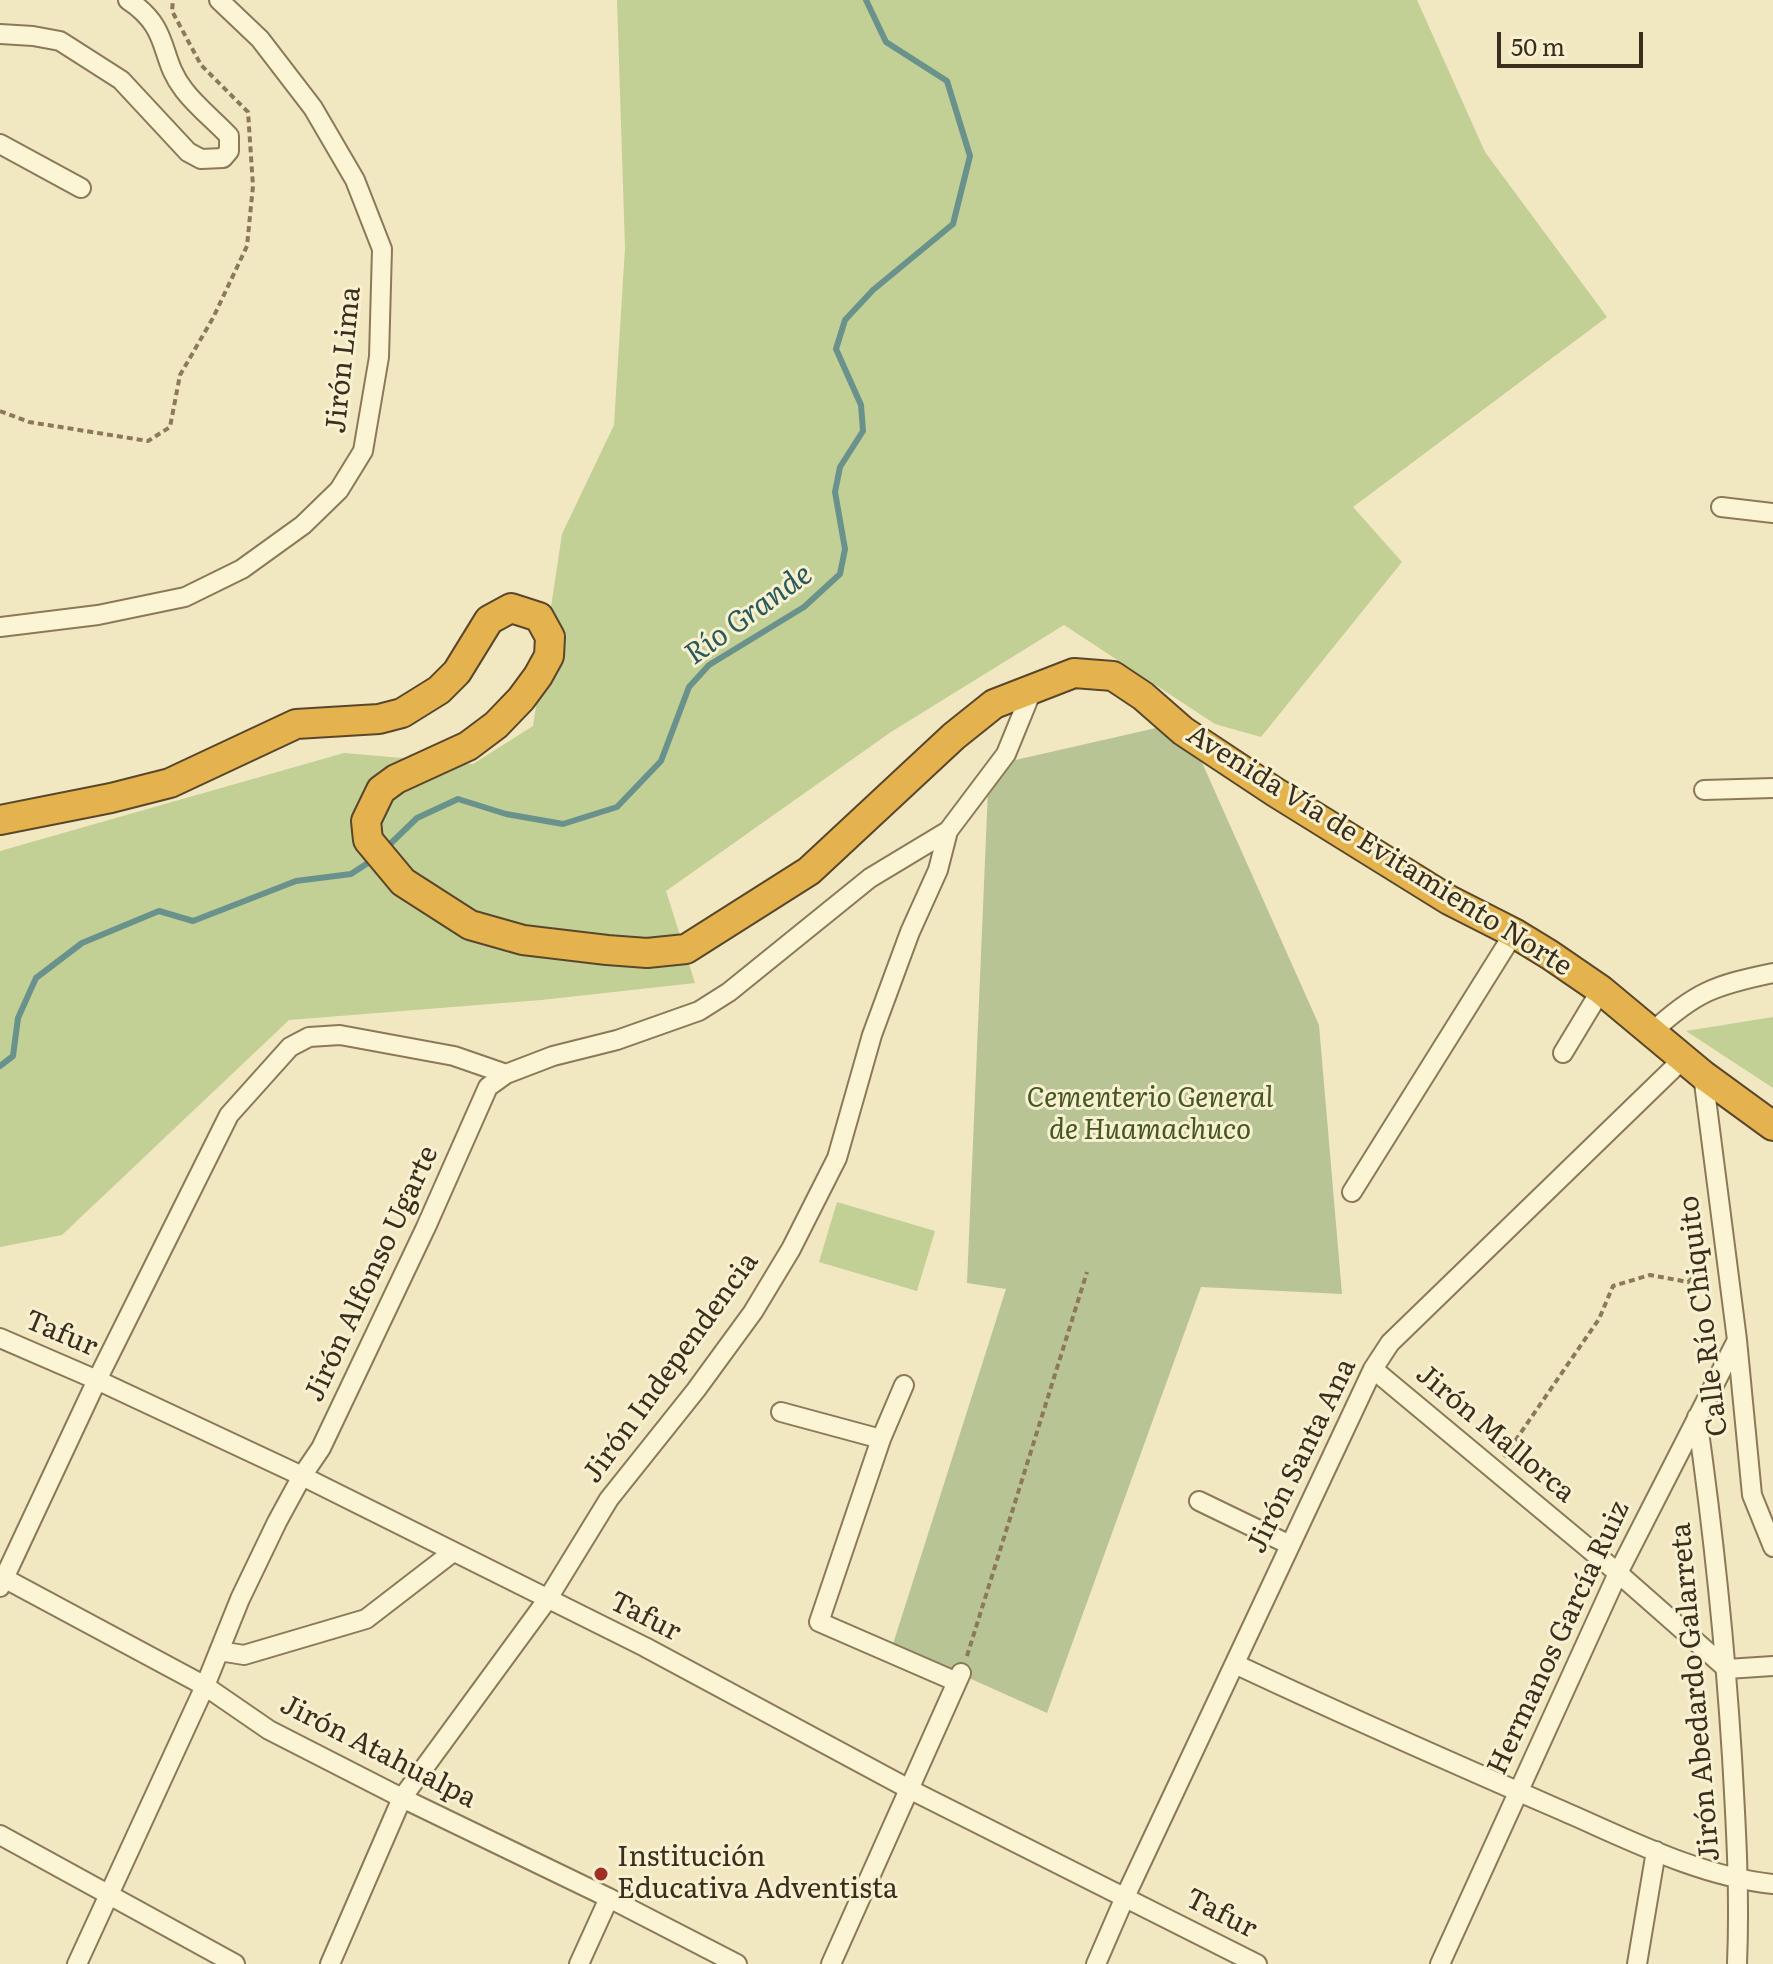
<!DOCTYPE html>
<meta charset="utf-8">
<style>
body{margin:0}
#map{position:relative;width:1773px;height:1964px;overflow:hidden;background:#f1e8c1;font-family:Literata,serif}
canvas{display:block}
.scale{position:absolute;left:1497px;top:32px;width:146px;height:36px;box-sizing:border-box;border:4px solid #3a2e1d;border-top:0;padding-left:10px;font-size:24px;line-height:28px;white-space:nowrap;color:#3a2e1d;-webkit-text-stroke:6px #f8f1d1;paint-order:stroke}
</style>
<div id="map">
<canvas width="1773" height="1964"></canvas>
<div class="scale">50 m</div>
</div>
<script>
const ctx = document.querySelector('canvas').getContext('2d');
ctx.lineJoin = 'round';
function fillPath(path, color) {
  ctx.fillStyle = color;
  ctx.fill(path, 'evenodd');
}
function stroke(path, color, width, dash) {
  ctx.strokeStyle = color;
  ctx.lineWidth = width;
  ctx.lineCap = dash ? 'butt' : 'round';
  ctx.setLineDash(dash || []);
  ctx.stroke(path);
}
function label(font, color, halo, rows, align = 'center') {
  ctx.font = font + ' Literata,serif';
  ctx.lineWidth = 6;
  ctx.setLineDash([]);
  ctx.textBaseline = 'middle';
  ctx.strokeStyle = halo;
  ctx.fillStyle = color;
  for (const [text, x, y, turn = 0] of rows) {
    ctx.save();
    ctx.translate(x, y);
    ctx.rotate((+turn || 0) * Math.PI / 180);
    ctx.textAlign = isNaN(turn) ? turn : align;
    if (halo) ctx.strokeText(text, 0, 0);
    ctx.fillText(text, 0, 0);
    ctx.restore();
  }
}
fillPath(new Path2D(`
 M617,0H1417L1485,152L1607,317L1353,507L1402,562L1261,737L1215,724L1064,625L891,732L666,891L695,983L541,1000L289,1020L62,1235L0,1247V851L344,753L473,764L533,726L562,534L614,425L625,248Z
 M1773,1017V1088L1686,1031Z
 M837,1202L935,1231L917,1291L819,1262Z`), '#c2cf95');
fillPath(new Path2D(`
 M1156,728L1200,758L1319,1025L1342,1294L1201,1287L1047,1713L893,1644L1006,1289L967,1283L989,766Z`), '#b9c494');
stroke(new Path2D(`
 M385,849L417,818L458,799L506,814L563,824L617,807L661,761L689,687L709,665L804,607L840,574L845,549L835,492L840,467L863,431L861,405L836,349L845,320L873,290L953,224L970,156L947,81L886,42L866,0
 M0,1066L13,1056L18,1018L36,978L82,943L159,911L193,921L296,881L351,874L374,859`), '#6a928c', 6);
const minor = new Path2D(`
 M0,34L33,36L60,41L121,80L188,152L201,159L223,158L229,151V136C215,121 197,107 184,90C158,57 172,29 128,0
 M0,144L81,188
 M1721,507L1773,513
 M0,627L98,615L185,597L242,569L303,525L339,490L363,451L379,357L382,249L355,180L313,108L260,39L219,0
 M1704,790L1773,788
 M1651,1033C1695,992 1715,985 1773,973
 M1563,1053L1601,990
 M1703,1075L1737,1340L1752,1495L1773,1547
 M1352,1192L1514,933
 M0,1338L97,1380L302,1476L645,1647L909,1789L1257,1964
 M1373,1369L1618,1573L1727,1669L1773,1666
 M904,1385L881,1439L819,1622L957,1682
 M781,1412L881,1439
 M1697,1417C1713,1530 1725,1643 1732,1757C1736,1826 1740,1894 1737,1964
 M1199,1501L1290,1545
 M0,1576L205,1686L269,1730L402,1798L609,1898L737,1964
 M0,1587L97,1380L229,1115L290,1047L309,1037L340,1035L454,1056L506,1074
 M219,1651L244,1655L366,1619L453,1552
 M1235,1664C1341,1714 1448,1761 1556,1808C1626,1838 1697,1876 1773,1884
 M0,1835L235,1964
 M77,1964L205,1686L240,1599L277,1522L302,1476L321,1448L426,1227L488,1087L506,1074L553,1056L617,1040L699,1011L729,992L870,878L948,831
 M330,1964L402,1798L547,1600L609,1499L696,1390L753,1312L791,1249L837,1158L872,1035L910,932L938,870L948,831L1006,754L1033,688
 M579,1964L609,1898
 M831,1964L961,1673
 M1096,1964L1125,1897L1373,1369L1390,1343L1683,1059
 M1440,1964L1618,1573L1737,1340
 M1637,1964L1656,1851`);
const highway = new Path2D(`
 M0,820L111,798L170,783L296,724L379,719L402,713L439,690L457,672L489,620L511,608L539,617L550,637L549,656L538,676L521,699L496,725L468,746L396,779L381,790L366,821L368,840L403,882L470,925L523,940L607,950L647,953L686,949L809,871L954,736L994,704L1074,673L1113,676L1143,696L1183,731L1275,792L1449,900L1514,933L1550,955L1601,990L1703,1075L1773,1126`);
stroke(minor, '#8b7958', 22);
stroke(highway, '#59462c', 32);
stroke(new Path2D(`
 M0,411L29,422L148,441L170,427L180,375L213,318L247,246L253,186L248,112L201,65L172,11L173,0
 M1504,1457L1599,1319L1613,1286L1650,1275L1688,1282L1709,1263
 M967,1656L1087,1272`), '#8b7958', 4, [6, 4]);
stroke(minor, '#fbf4d5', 18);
stroke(highway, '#e5b34d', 28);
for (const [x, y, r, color] of [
 [601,1874,8,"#9e3024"]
]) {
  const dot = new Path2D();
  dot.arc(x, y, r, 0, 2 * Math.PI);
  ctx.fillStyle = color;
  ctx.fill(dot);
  stroke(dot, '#f8f1d1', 3);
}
label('28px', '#3a2e1d', '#f8f1d1', [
 ["Jirón Lima",344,360,-84],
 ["Avenida Vía de Evitamiento Norte",1379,851,32],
 ["Jirón Alfonso Ugarte",372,1274,-65],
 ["Calle Río Chiquito",1704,1316,-97],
 ["Tafur",61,1334,23],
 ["Jirón Independencia",671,1368,-54],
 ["Jirón Mallorca",1495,1434,40],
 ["Jirón Santa Ana",1302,1456,-64],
 ["Tafur",645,1617,27],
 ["Hermanos García Ruiz",1559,1638,-65],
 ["Jirón Abedardo Galarreta",1696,1692,-95],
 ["Jirón Atahualpa",378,1752,27],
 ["Tafur",1221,1914,27]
]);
label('italic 28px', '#455822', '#f8f1d1', [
 ["Cementerio General",1150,1099],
 ["de Huamachuco",1150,1131]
]);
label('28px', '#3a2e1d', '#f8f1d1', [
 ["Institución",617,1858],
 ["Educativa Adventista",617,1890]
], 'left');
label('italic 30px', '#2b595b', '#f8f1d1', [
 ["Río Grande",749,615,-36]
]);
</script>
